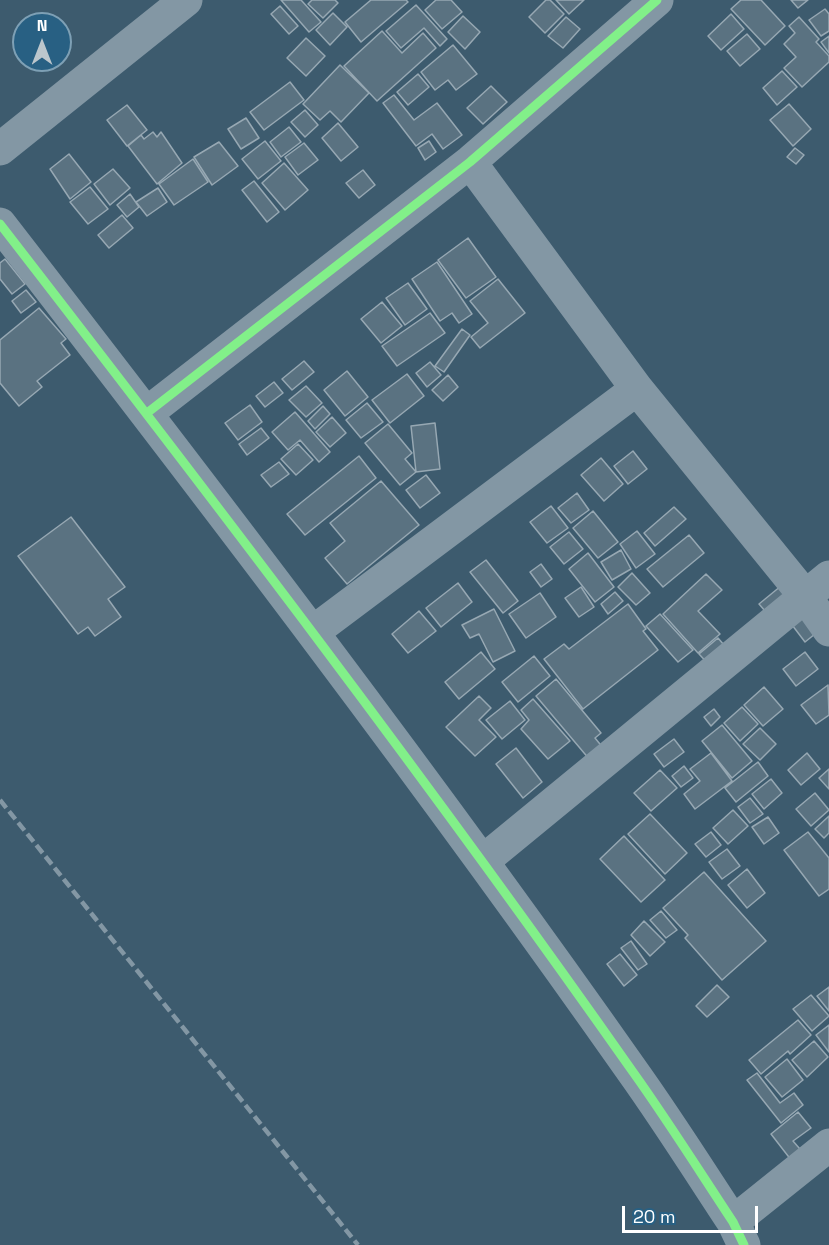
<!DOCTYPE html>
<style>
body{margin:0}
#map{position:relative;width:829px;height:1245px;overflow:hidden;background:#3d5b6e;font-family:"Space Grotesk",sans-serif}
canvas{display:block}
.north{position:absolute;left:12px;top:12px;width:60px;height:60px;box-sizing:border-box;background:#286083;border:2px solid #7ea0b5;border-radius:50%;rotate:0deg;font-size:16px;font-weight:700;line-height:24px;text-align:center;color:#fff}
.north::after{content:'';display:block;margin:auto;width:21px;height:27px;background:#bbc6cc;clip-path:polygon(50% 0,100% 100%,50% 72%,0 100%)}
.scale{position:absolute;left:622px;top:1206px;width:136px;height:27px;box-sizing:border-box;border:3px solid #fff;border-top:0;padding-left:8px;font-size:18px;line-height:21px;white-space:nowrap;color:#fff;-webkit-text-stroke:4px #286083;paint-order:stroke}
</style>
<div id="map">
<canvas width="829" height="1245"></canvas>
<div class="north">N</div>
<div class="scale">20 m</div>
</div>
<script>
const ctx = document.querySelector('canvas').getContext('2d');
ctx.lineJoin = 'round';
function fillPath(path, color) {
  ctx.fillStyle = color;
  ctx.fill(path, 'evenodd');
}
function stroke(path, color, width, dash) {
  ctx.strokeStyle = color;
  ctx.lineWidth = width;
  ctx.lineCap = dash ? 'butt' : 'round';
  ctx.setLineDash(dash || []);
  ctx.stroke(path);
}
const building = new Path2D(`
 M281,0H301L321,22L309,32Z
 M312,0H335L338,3L323,18L308,4Z
 M371,0H406L408,2L361,42L345,22Z
 M436,0H451L462,12L442,29L425,10Z
 M546,0H550L564,14L545,33L529,17Z
 M556,0H584L569,14Z
 M741,0H761L785,26L765,45L731,9Z
 M791,0H808L798,8Z
 M416,5L447,39L440,46L424,28L401,48L386,31Z
 M280,6L298,26L289,34L271,14Z
 M825,9L829,14V31L821,36L809,20Z
 M333,13L347,27L330,45L316,30Z
 M731,14L744,29L721,50L708,36Z
 M463,16L480,32L465,49L448,32Z
 M566,17L580,29L563,48L548,36Z
 M799,17L819,39L816,42L829,56V62L802,87L784,68L796,57L784,44L795,33L789,26Z
 M382,31L402,53L423,33L436,48L377,101L344,66Z
 M747,34L760,49L740,66L727,51Z
 M829,36V53L821,42Z
 M306,38L325,56L306,76L287,58Z
 M453,45L477,74L456,90L448,80L435,90L421,72Z
 M340,65L369,93L341,122L330,111L320,120L303,104Z
 M782,71L797,87L777,105L763,88Z
 M418,74L429,87L408,105L397,92Z
 M290,82L304,100L264,130L250,112Z
 M491,86L507,102L483,124L467,108Z
 M394,95L414,120L437,103L462,135L443,149L432,134L416,146L383,103Z
 M789,104L811,129L793,146L770,120Z
 M127,105L147,130L127,146L107,120Z
 M305,110L318,125L305,137L291,122Z
 M246,118L259,138L241,149L228,129Z
 M338,123L358,147L341,161L322,138Z
 M289,127L301,142L281,157L270,142Z
 M153,132L157,137L161,132L182,163L157,184L128,146L141,135L144,139Z
 M265,141L281,161L258,179L242,159Z
 M429,141L436,152L425,160L418,148Z
 M219,142L238,166L212,185L194,157Z
 M304,143L318,160L298,175L285,157Z
 M795,148L804,155L796,164L787,157Z
 M69,154L91,182L70,199L50,169Z
 M193,159L208,182L174,205L159,184Z
 M284,163L308,190L285,210L262,183Z
 M113,169L130,188L110,205L94,184Z
 M363,170L375,185L359,198L346,183Z
 M254,181L279,212L267,222L242,190Z
 M90,187L108,209L88,224L70,202Z
 M158,188L167,202L147,216L136,202Z
 M130,194L139,207L127,217L117,205Z
 M122,215L133,228L109,248L98,235Z
 M468,238L496,277L466,298L438,260Z
 M5,259L25,284L12,294L0,279V263Z
 M437,262L472,314L459,323L452,313L440,321L412,279Z
 M498,279L525,313L480,348L471,337L488,323L470,301Z
 M408,283L427,309L405,325L386,298Z
 M26,290L36,302L21,313L12,301Z
 M382,302L402,326L381,343L361,319Z
 M39,308L66,339L61,343L70,355L37,381L42,387L19,406L0,383V340Z
 M430,313L445,333L397,366L382,346Z
 M462,329L470,335L444,372L435,366Z
 M304,361L314,372L292,390L282,379Z
 M430,362L441,375L427,387L416,373Z
 M347,371L368,397L345,416L324,390Z
 M407,374L424,396L390,423L372,400Z
 M448,375L458,387L443,401L432,390Z
 M274,382L283,393L265,407L256,396Z
 M306,386L322,403L306,417L289,400Z
 M367,403L383,422L361,438L346,420Z
 M250,405L262,422L238,440L225,423Z
 M323,406L330,414L315,429L308,421Z
 M295,412L330,452L319,462L300,440L288,450L272,432Z
 M332,417L346,433L330,447L316,432Z
 M435,423L440,469L416,472L411,426Z
 M388,424L412,453L405,459L416,472L400,485L365,443Z
 M261,428L269,438L247,455L239,444Z
 M298,444L313,460L296,475L281,459Z
 M633,451L647,469L628,484L614,466Z
 M359,456L376,478L305,535L287,514Z
 M601,458L623,484L604,501L581,475Z
 M279,462L289,474L271,487L261,475Z
 M426,475L440,493L420,508L406,490Z
 M381,481L419,525L347,584L325,558L345,541L330,523Z
 M577,493L589,510L571,523L558,508Z
 M551,506L568,528L547,543L530,522Z
 M674,507L686,519L655,546L644,533Z
 M593,511L618,542L598,558L573,528Z
 M71,517L125,587L108,599L121,617L95,636L88,627L78,634L18,556Z
 M637,531L655,554L636,568L620,544Z
 M569,532L583,549L564,564L550,547Z
 M689,535L704,553L663,587L647,569Z
 M621,550L631,569L612,580L601,562Z
 M588,553L614,587L595,602L569,569Z
 M486,560L518,601L503,613L470,572Z
 M541,564L552,579L541,587L530,572Z
 M632,573L650,593L636,605L618,587Z
 M706,574L722,590L698,611L720,634L698,653L663,614Z
 M787,581L800,596L772,619L759,604Z
 M458,583L472,602L441,627L426,608Z
 M581,587L594,607L579,617L565,598Z
 M615,592L623,601L608,614L601,604Z
 M540,593L556,617L526,638L509,614Z
 M628,604L646,629L643,631L658,650L583,709L544,659L564,644L569,649Z
 M801,606L820,630L805,642L786,617Z
 M494,609L515,651L493,662L479,634L470,638L462,625Z
 M419,611L436,631L408,653L392,634Z
 M660,614L693,650L678,662L646,626Z
 M718,638L730,652L712,668L699,654Z
 M481,652L495,669L459,699L445,682Z
 M805,652L818,669L796,686L783,669Z
 M534,656L550,676L518,702L502,682Z
 M556,679L601,733L595,738L604,749L590,760L536,696Z
 M828,685L829,715L816,724L801,705Z
 M764,687L783,709L763,726L744,705Z
 M479,696L491,708L479,720L496,737L475,756L446,727Z
 M533,699L570,741L548,759L521,729L529,720L521,710Z
 M510,701L525,720L502,739L486,720Z
 M742,707L758,724L740,741L724,723Z
 M714,709L720,717L711,726L704,717Z
 M722,725L752,761L732,778L702,741Z
 M760,728L776,744L760,760L743,744Z
 M674,739L684,752L664,767L654,754Z
 M516,748L542,782L523,798L496,764Z
 M711,753L732,781L695,809L684,794L700,781L690,769Z
 M807,753L820,769L801,785L788,770Z
 M758,762L768,776L736,802L725,788Z
 M684,766L693,778L681,787L672,776Z
 M829,769V789L819,778Z
 M660,770L677,788L651,811L634,793Z
 M771,779L782,793L764,809L752,794Z
 M815,793L829,810L811,826L796,809Z
 M750,798L763,814L750,823L738,807Z
 M733,810L748,826L728,844L713,828Z
 M650,814L687,853L665,874L628,834Z
 M829,816V833L824,838L815,829Z
 M768,817L779,833L764,844L752,827Z
 M711,832L721,845L706,857L695,844Z
 M808,832L829,858V889L819,896L784,850Z
 M624,836L665,880L641,902L600,859Z
 M727,849L740,866L722,879L709,862Z
 M747,869L765,893L747,908L728,885Z
 M704,872L766,941L722,980L685,938L688,935L663,908Z
 M661,911L677,930L666,938L650,920Z
 M644,921L665,942L650,956L631,935Z
 M631,941L647,964L638,970L621,948Z
 M620,954L637,975L624,986L607,964Z
 M717,985L729,997L707,1017L696,1006Z
 M829,987V1011L817,996Z
 M811,995L829,1016L812,1031L793,1009Z
 M798,1020L811,1035L790,1054L788,1051L761,1074L749,1060Z
 M829,1025V1052L816,1035Z
 M814,1041L828,1057L807,1077L792,1060Z
 M787,1059L803,1080L782,1097L765,1077Z
 M757,1073L780,1103L794,1093L803,1105L781,1123L747,1080Z
 M798,1112L811,1128L793,1141L806,1156L795,1165L771,1134Z`);
fillPath(building, '#5a7281');
stroke(building, '#97a8b3', 1.5);
stroke(new Path2D(`
 M0,149L186,0
 M470,162L637,389L805,596L829,630
 M0,224C216,503 430,783 633,1072C668,1121 700,1172 733,1222L744,1245
 M147,413L470,162L657,0
 M313,632L637,389
 M483,861L829,577
 M733,1222L829,1145`), '#8397a4', 33);
stroke(new Path2D(`
 M0,800L358,1245`), '#8397a4', 4.5, [10, 4.5]);
stroke(new Path2D(`
 M0,224C216,503 430,783 633,1072C668,1121 700,1172 733,1222L744,1245
 M147,413L470,162L657,0`), '#82f089', 9);
</script>
